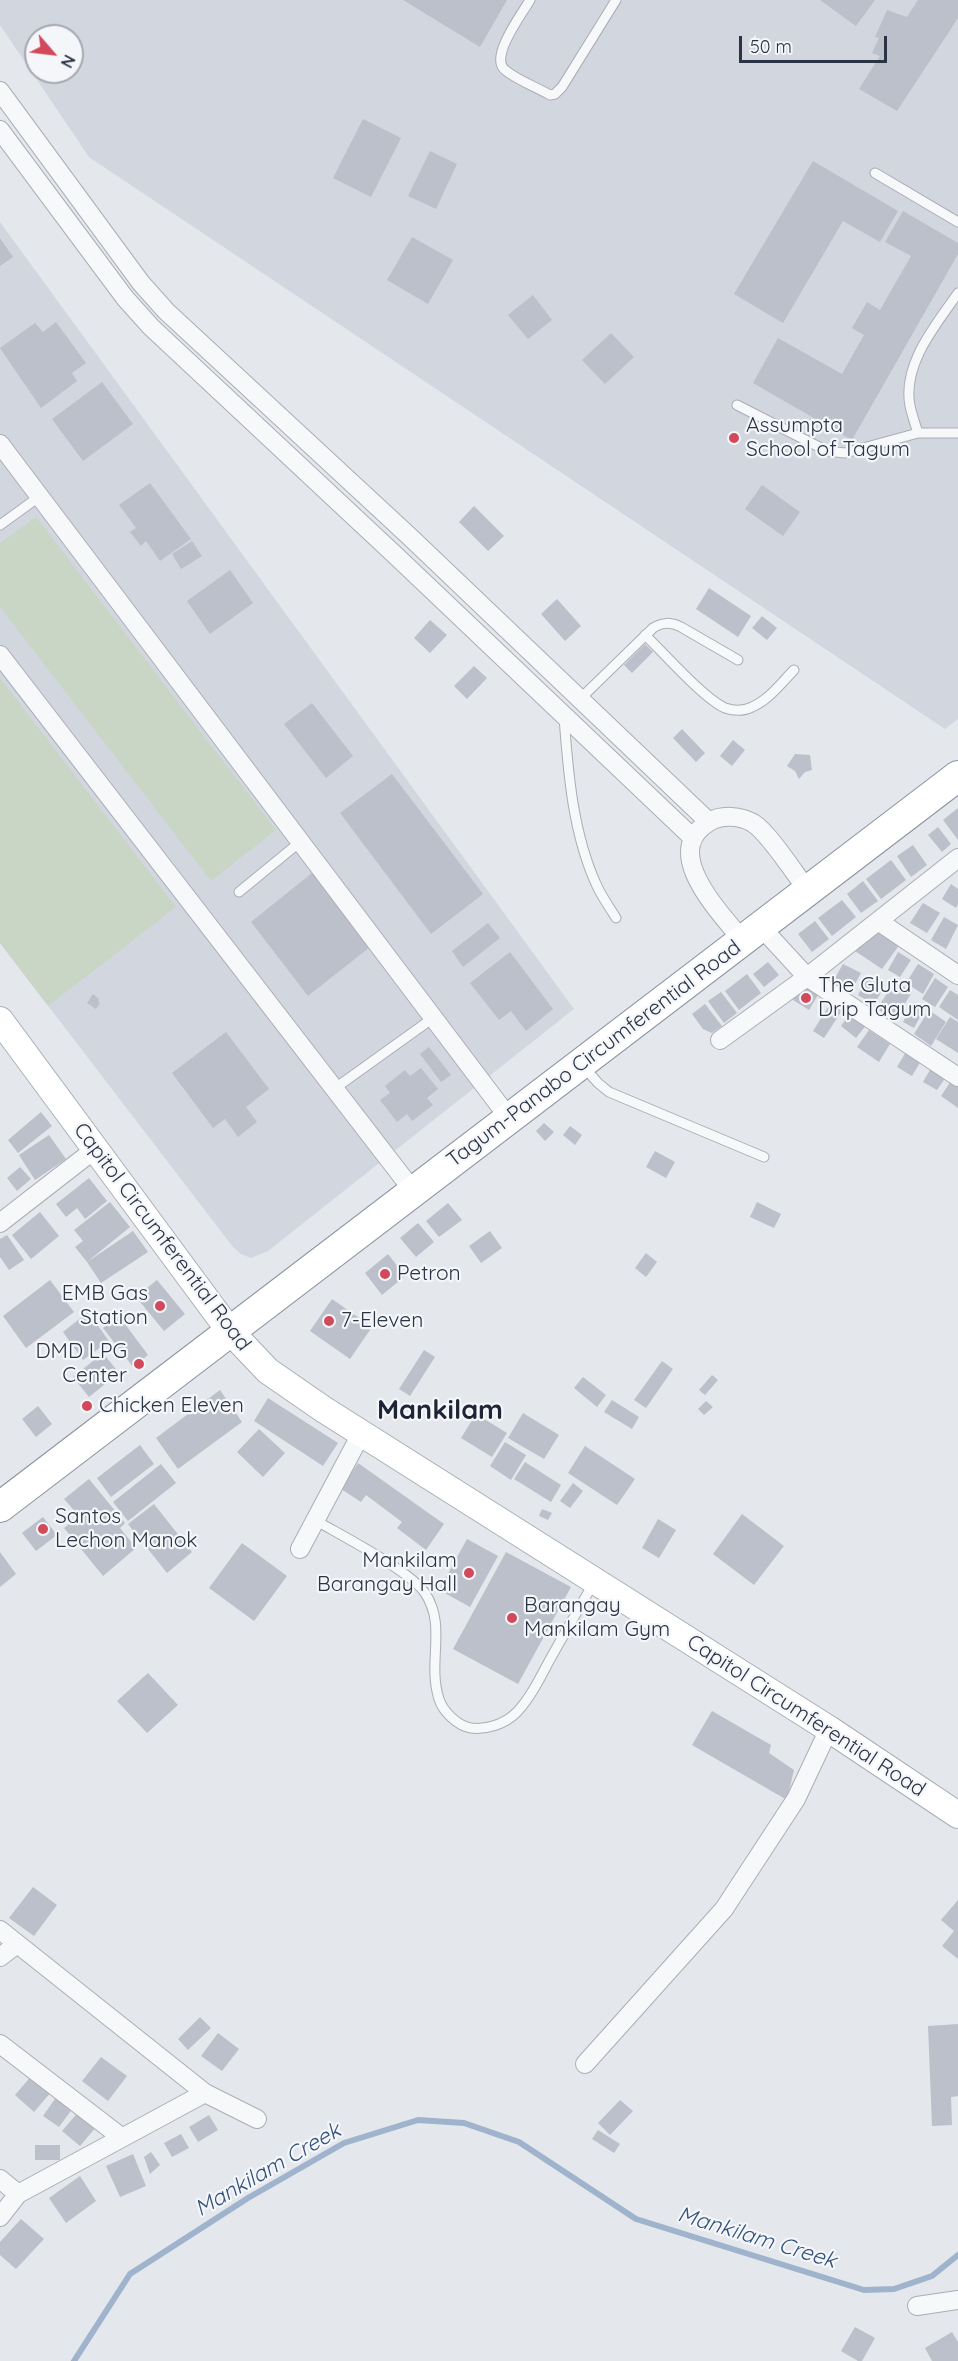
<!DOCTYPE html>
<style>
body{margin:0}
#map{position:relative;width:958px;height:2361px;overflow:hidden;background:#e4e7ec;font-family:Quicksand,sans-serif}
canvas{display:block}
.north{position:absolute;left:24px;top:24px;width:60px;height:60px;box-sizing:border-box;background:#f4f6f9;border:2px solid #a4a8b1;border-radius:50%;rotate:118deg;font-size:16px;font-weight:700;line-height:24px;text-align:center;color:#2b3445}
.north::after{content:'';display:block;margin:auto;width:21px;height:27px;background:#d1495b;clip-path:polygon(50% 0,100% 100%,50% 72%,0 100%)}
.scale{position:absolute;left:739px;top:36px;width:148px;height:27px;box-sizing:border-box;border:3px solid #2b3445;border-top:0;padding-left:8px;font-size:18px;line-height:21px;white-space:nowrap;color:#2b3445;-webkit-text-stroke:4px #f4f6f9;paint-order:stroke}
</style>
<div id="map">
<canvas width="958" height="2361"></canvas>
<div class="north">N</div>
<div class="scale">50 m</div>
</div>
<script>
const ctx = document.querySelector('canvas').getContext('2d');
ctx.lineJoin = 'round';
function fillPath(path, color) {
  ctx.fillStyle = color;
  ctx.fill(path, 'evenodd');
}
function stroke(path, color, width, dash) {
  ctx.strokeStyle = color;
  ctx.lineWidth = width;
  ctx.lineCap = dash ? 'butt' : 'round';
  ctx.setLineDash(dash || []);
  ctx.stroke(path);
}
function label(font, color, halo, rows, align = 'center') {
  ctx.font = font + ' Quicksand,sans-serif';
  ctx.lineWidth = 4.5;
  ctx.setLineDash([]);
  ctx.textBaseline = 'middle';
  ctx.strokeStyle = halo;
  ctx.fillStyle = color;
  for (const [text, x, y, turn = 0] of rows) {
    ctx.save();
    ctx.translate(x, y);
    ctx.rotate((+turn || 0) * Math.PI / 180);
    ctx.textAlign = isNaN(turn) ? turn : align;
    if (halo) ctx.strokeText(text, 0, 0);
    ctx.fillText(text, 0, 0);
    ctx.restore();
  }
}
fillPath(new Path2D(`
 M0,0H958V719L945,729L89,157L0,25ZM36,36H72V72H36Z
 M0,222L574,1009L268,1251L251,1258L241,1254L233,1247L0,943Z`), '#d2d6de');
fillPath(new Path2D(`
 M36,517L276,830L211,881L0,607V543Z
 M0,678L176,907L48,1006L0,943Z`), '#c9d6c5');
stroke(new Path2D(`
 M74,2361L130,2274L248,2198L344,2143L418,2120L464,2123L519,2142L636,2219L864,2290L894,2289L932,2276L958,2255`), '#9fb4cc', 6);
fillPath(new Path2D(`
 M403,0H507L480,47Z
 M820,0H875L856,26Z
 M918,0H958V18L897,111L859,89L880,56L872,53L879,38L875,37L887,10L907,17Z
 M363,119L401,138L371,197L333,178Z
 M430,151L457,164L436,209L408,196Z
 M813,161L898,211L880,242L843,221L783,323L734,294Z
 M903,211L958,243V254L852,440L753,383L778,338L842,374L864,335L852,328L867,302L880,310L911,256L885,242Z
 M412,237L453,260L428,304L387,280Z
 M0,238L13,257L0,266Z
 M533,295L552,320L528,339L508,315Z
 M56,322L86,363L72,373L77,381L41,408L0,348L35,323L43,332Z
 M611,333L634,357L605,384L582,360Z
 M102,382L133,424L83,461L52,419Z
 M150,483L191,539L160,561L146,541L141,546L130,532L136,528L119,505Z
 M762,485L800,512L783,536L745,509Z
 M474,506L504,536L488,551L459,522Z
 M192,541L202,556L181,569L172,554Z
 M230,570L253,603L210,634L187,601Z
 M709,588L751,616L738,637L696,609Z
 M557,599L581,626L565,641L541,614Z
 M762,616L777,628L767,640L752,628Z
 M430,620L447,635L430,653L414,638Z
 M645,644L653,652L632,673L624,665Z
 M474,666L487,678L467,699L454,686Z
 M312,703L353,756L326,778L284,724Z
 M682,729L705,753L696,762L673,738Z
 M733,740L745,750L732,766L720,756Z
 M795,754L810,755L812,770L805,772L799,779L795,771L787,766Z
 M392,774L483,894L431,934L340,813Z
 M958,808V840L943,820Z
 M938,827L951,844L942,852L928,835Z
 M913,845L927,865L911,877L897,856Z
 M891,860L906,880L881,899L866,879Z
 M312,873L370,947L308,996L251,922Z
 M863,881L878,901L861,913L847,894Z
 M951,884L958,889V904L956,908L942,899Z
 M842,900L856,917L832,936L818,918Z
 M923,903L940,913L927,933L910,923Z
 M944,917L958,925L946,949L931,940Z
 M815,921L829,939L812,952L798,934Z
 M488,923L500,938L463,967L452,951Z
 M880,929L900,944L882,969L852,949Z
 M510,952L553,1009L526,1031L511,1011L499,1020L470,983Z
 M898,952L911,960L900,977L888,970Z
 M768,962L779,975L764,987L753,974Z
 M843,964L861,973L849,995L831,985Z
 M918,964L934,974L923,994L906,983Z
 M747,974L761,993L739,1010L725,991Z
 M869,975L885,985L874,1005L858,995Z
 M935,978L948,987L935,1007L922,999Z
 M895,981L912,992L895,1020L877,1009Z
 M802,985L818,995L809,1010L793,1000Z
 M950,990L958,995V1020L939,1007Z
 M721,992L737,1013L724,1023L708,1001Z
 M93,994L99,999L98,1001L100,1003L96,1009L87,1003Z
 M914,1002L925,1008L914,1028L903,1022Z
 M705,1004L722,1026L712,1033L703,1029L692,1014Z
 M830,1004L841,1012L824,1038L813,1031Z
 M929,1010L946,1022L931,1046L914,1034Z
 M851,1012L867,1024L856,1038L841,1026Z
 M950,1017L958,1022V1053L936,1039Z
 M869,1030L890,1044L879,1062L857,1047Z
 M226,1032L269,1089L246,1107L257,1122L238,1137L225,1119L213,1128L172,1073Z
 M429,1047L451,1075L441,1082L420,1054Z
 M907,1050L922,1059L912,1076L897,1067Z
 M421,1068L438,1089L427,1098L433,1105L412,1121L407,1114L397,1122L380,1100L390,1093L385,1086L405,1070L410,1076Z
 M931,1068L946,1077L937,1090L923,1082Z
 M951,1081L958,1085V1108L941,1096Z
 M41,1112L52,1126L18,1153L8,1140Z
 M544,1123L554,1132L545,1141L536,1131Z
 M570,1126L582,1135L575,1145L563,1135Z
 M49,1135L66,1159L35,1180L19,1155Z
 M655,1151L675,1162L666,1178L646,1167Z
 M20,1167L31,1179L17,1191L7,1178Z
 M89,1178L107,1201L85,1219L77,1208L66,1217L56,1204Z
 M110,1202L130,1227L87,1262L75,1247L83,1241L74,1230Z
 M757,1202L781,1214L774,1228L750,1217Z
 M448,1203L462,1220L439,1237L426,1221Z
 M40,1212L59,1236L31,1259L12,1235Z
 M418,1223L434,1242L416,1257L400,1238Z
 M133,1231L148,1252L101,1283L87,1262Z
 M490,1231L502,1248L481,1263L469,1246Z
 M7,1235L24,1260L9,1270L0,1257V1239Z
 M646,1253L657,1262L646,1277L635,1268Z
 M388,1254L405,1276L382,1295L365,1273Z
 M50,1280L74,1312L26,1348L3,1316Z
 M157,1280L185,1314L164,1331L136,1297Z
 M332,1299L372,1327L350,1359L310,1331Z
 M88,1312L109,1341L83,1360L63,1332Z
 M119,1316L148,1355L133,1367L103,1328Z
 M424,1350L435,1357L410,1396L399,1389Z
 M103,1353L119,1373L89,1397L73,1377Z
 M662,1361L673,1369L646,1408L634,1400Z
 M712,1375L718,1380L705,1395L699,1390Z
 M583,1377L606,1395L597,1407L574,1388Z
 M220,1390L242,1422L178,1469L156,1438Z
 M268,1398L338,1443L323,1466L254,1421Z
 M612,1400L639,1417L632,1429L604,1412Z
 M706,1401L713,1407L704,1415L698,1409Z
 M38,1406L52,1424L36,1437L22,1419Z
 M523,1413L559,1435L544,1459L508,1438Z
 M476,1414L507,1433L492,1457L461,1438Z
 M259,1429L285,1453L263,1477L237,1452Z
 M505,1442L526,1455L511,1480L490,1466Z
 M140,1445L154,1464L111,1497L97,1478Z
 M585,1446L635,1479L617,1505L568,1473Z
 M525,1462L561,1485L551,1502L514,1479Z
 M358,1463L444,1524L426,1550L397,1528L402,1522L366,1495L361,1502L341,1489Z
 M161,1464L176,1483L128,1521L113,1502Z
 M89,1479L125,1523L120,1528L136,1548L103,1576L64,1528L79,1516L64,1499Z
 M573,1483L583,1491L570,1508L560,1501Z
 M154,1504L192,1552L167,1573L128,1524Z
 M542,1509L552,1513L548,1520L539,1516Z
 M742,1514L784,1546L754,1585L713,1554Z
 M43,1517L57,1535L36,1551L22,1533Z
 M658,1519L676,1530L659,1558L642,1548Z
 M467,1539L498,1556L470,1607L439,1590Z
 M242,1543L287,1576L254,1621L209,1588Z
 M0,1552L16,1574L0,1587Z
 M506,1552L571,1587L518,1684L453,1649Z
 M148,1673L178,1705L147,1733L117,1701Z
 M712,1711L771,1745L769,1753L794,1770L787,1800L692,1745Z
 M33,1887L57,1905L34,1936L9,1918Z
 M958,1900V1959L942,1946L954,1931L941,1920Z
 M200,2017L211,2028L188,2050L178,2039Z
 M958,2024V2096L951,2097L952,2125L932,2126L928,2026Z
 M218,2033L239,2049L222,2071L201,2056Z
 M101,2057L127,2076L108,2101L82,2081Z
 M33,2074L52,2091L34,2112L15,2095Z
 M57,2096L73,2108L59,2127L43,2116Z
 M620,2100L633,2111L610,2135L598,2123Z
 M80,2110L97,2126L80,2146L62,2131Z
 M209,2115L218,2130L198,2142L189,2127Z
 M598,2130L620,2144L614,2153L592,2139Z
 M181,2134L189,2148L172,2157L164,2143Z
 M35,2145H60V2160H35Z
 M151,2152L160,2165L150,2174L144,2157Z
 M133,2154L146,2186L120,2197L106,2166Z
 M80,2176L96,2201L66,2223L49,2198Z
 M21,2219L44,2239L16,2269L0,2255V2242Z
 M855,2327L875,2338L862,2361H858L841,2351Z
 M952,2332L958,2342V2361H932L925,2348Z`), '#bbc0ca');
const service = new Path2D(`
 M530,0C522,14 489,57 505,70C517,80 536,87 550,95L555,94L562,87L616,0
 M875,173L958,222
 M737,405L827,451L845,453L918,433H958
 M918,433C915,424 912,415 910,406C902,364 936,325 958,293
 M0,525L40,496
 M645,635C664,653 703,698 725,708C734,711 744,711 752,707C769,700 782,682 794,670
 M580,699L653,628C663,622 670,622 681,627L738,660
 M564,717C568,772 573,835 597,886C602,897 610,908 616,918
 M239,892L300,842
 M583,1066L598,1083L609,1092L764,1157
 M334,1089L433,1018
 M315,1520C342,1536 409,1570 425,1593C447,1626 427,1662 439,1699C443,1712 458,1726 471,1728C487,1730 505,1724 517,1712C530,1698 539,1680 548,1663C563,1636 578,1610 593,1584`);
const minor = new Path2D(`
 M0,91L141,283L166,311L409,536L709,822
 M0,130L125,298L151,327L394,554L693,838
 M0,444L509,1118
 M0,655L414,1192
 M878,921L958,975
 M761,927L807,977L958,1077
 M743,941C721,913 659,852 709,822C722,814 741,816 753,823C769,833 795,874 808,891
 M720,1040L807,977L958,858
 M0,1223L94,1150
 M300,1549L361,1434
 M0,1930L205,2093L257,2119
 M0,1957L17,1944
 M0,2044L121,2137
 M585,2064L724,1909L796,1799L829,1729
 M0,2179L18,2194
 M0,2217L18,2194L205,2093
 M917,2306L958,2300`);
const secondary = new Path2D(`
 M0,1020L229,1330L268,1371L323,1409L829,1729L958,1815`);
const trunk = new Path2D(`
 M0,1507L958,776`);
stroke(service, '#a9aeb7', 11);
stroke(minor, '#a9aeb7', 20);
stroke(secondary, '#a9aeb7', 28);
stroke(trunk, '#8b94a3', 32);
stroke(service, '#f7f8fa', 9);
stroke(minor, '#f7f8fa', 18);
stroke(secondary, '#fff', 26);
stroke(trunk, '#fff', 30);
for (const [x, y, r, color] of [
 [734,438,6,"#d1495b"],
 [806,998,6,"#d1495b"],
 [385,1274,6,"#d1495b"],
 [160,1306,6,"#d1495b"],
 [329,1321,6,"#d1495b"],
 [139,1364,6,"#d1495b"],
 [87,1406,6,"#d1495b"],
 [43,1529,6,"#d1495b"],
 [469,1573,6,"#d1495b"],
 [512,1618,6,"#d1495b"]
]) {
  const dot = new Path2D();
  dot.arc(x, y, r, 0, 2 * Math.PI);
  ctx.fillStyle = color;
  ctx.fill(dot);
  stroke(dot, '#f4f6f9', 2);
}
label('21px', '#2b3445', '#f4f6f9', [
 ["Assumpta",746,426],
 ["School of Tagum",746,450],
 ["The Gluta",818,986],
 ["Drip Tagum",818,1010],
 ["Petron",397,1274],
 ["EMB Gas",148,1294,"right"],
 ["Station",148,1318,"right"],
 ["7-Eleven",341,1321],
 ["DMD LPG",127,1352,"right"],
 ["Center",127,1376,"right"],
 ["Chicken Eleven",99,1406],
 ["Santos",55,1517],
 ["Lechon Manok",55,1541],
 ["Mankilam",457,1561,"right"],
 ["Barangay Hall",457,1585,"right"],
 ["Barangay",524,1606],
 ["Mankilam Gym",524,1630]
], 'left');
label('21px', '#2b3445', '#f4f6f9', [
 ["Tagum-Panabo Circumferential Road",594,1054,-37],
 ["Capitol Circumferential Road",162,1237,53],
 ["Capitol Circumferential Road",806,1716,33]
]);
label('italic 22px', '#34527a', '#f4f6f9', [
 ["Mankilam Creek",268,2170,-30],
 ["Mankilam Creek",757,2238,17]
]);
label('bold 27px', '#1d2536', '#f4f6f9', [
 ["Mankilam",440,1411]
]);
</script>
